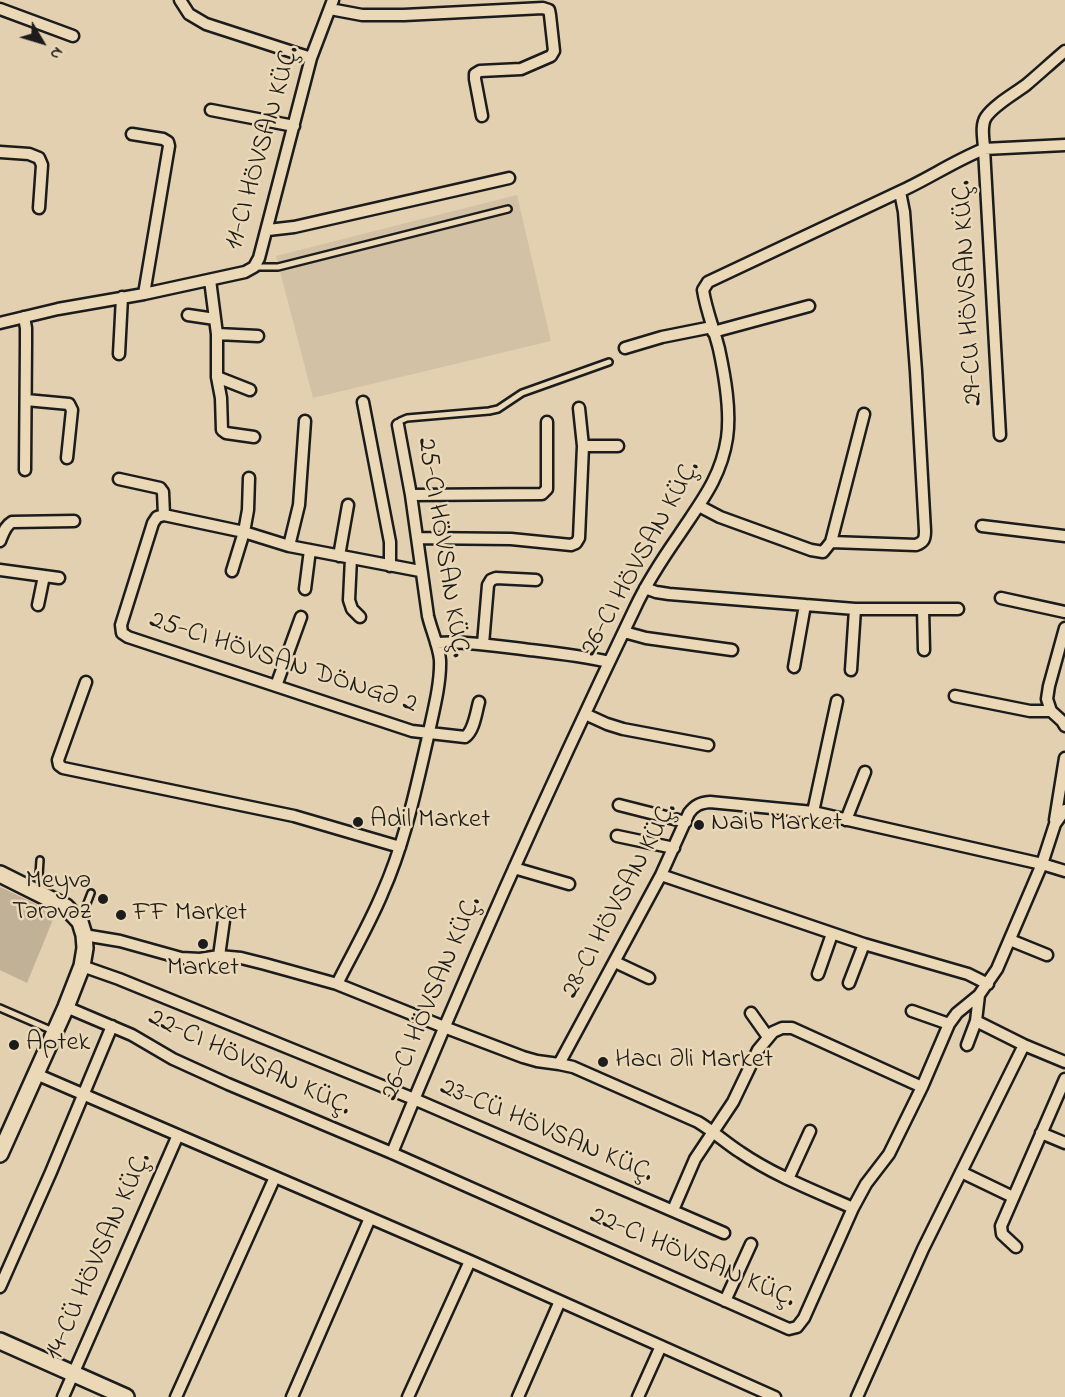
<!DOCTYPE html>
<meta charset="utf-8">
<style>
body{margin:0}
#map{position:relative;width:1065px;height:1397px;overflow:hidden;background:#e2d0b0;font-family:"Indie Flower",sans-serif}
canvas{display:block}
.north{position:absolute;left:12px;top:12px;width:60px;height:60px;-webkit-text-stroke:4px #ead8b6;paint-order:stroke;rotate:128deg;font-size:16px;font-weight:700;line-height:24px;text-align:center;color:#1c1c1c}
.north::after{content:'';display:block;margin:auto;width:21px;height:27px;background:#1c1c1c;clip-path:polygon(50% 0,100% 100%,50% 72%,0 100%)}
</style>
<div id="map">
<canvas width="1065" height="1397"></canvas>
<div class="north">N</div>
</div>
<script>
const ctx = document.querySelector('canvas').getContext('2d');
ctx.lineJoin = 'round';
function fillPath(path, color) {
  ctx.fillStyle = color;
  ctx.fill(path, 'evenodd');
}
function stroke(path, color, width, dash) {
  ctx.strokeStyle = color;
  ctx.lineWidth = width;
  ctx.lineCap = dash ? 'butt' : 'round';
  ctx.setLineDash(dash || []);
  ctx.stroke(path);
}
function label(font, color, halo, rows, align = 'center') {
  ctx.font = font + ' "Indie Flower",sans-serif';
  ctx.lineWidth = 5;
  ctx.setLineDash([]);
  ctx.textBaseline = 'middle';
  ctx.strokeStyle = halo;
  ctx.fillStyle = color;
  for (const [text, x, y, turn = 0] of rows) {
    ctx.save();
    ctx.translate(x, y);
    ctx.rotate((+turn || 0) * Math.PI / 180);
    ctx.textAlign = isNaN(turn) ? turn : align;
    if (halo) ctx.strokeText(text, 0, 0);
    ctx.fillText(text, 0, 0);
    ctx.restore();
  }
}
fillPath(new Path2D(`
 M517,195L551,341L313,398L276,256Z`), '#d2c1a4');
fillPath(new Path2D(`
 M0,887L36,904L54,917L27,983L0,970Z`), '#c1b297');
const lane = new Path2D(`
 M256,267H278L508,209
 M398,425L400,421L407,418L489,411L498,409L522,393L609,362
 M38,890L40,860
 M81,919L91,893
 M0,1008L53,1031`);
const street = new Path2D(`
 M180,0L189,14L206,24L311,58
 M0,9L73,36
 M330,9L362,15H404L543,8L549,10L550,15L554,51L551,56L521,69L480,71L475,74V79L482,116
 M211,110L294,126
 M132,134L163,139L168,142L169,146L144,294
 M0,152L29,154L39,158L42,165L39,208
 M268,230L294,227L509,178
 M210,280L217,334V377L221,398L222,430L226,433L254,437
 M188,315L215,319
 M24,317L26,328V344L25,470
 M0,323L58,309L144,294L245,272L254,267L259,258L311,58L333,0
 M713,332L809,306
 M217,334L258,336
 M625,348L662,337L712,327
 M119,354L122,297
 M217,377L250,390
 M26,400L69,404L72,410L67,458
 M363,402L390,542V566
 M1000,435L984,149L1065,145
 M583,446H618
 M119,479L160,488L163,492L164,515
 M411,495L542,494L547,489V422
 M699,506L720,517L811,550L823,552L831,542L864,414
 M982,526L1065,536
 M417,538L511,539L571,545L576,543L579,538L583,446L579,408
 M0,541C3,534 5,526 12,522L74,521
 M831,542L916,545C924,542 925,539 925,531L916,371L904,212L900,192
 M289,546L299,505L305,421
 M339,556L348,505
 M351,558L349,600L352,609L360,617
 M0,570L59,578
 M232,571L244,532L248,510L249,478
 M420,571L289,546L244,532L164,515L157,517L153,523L121,625L122,633L128,637L412,731L465,737C474,731 476,713 479,702
 M645,588L656,592L669,594L855,609H958
 M305,589L310,550
 M1001,598L1065,612
 M38,605L44,576
 M923,609L924,650
 M1065,628L1049,686L1047,699L1051,711L1062,721L1065,726
 M624,632L646,638L732,650
 M436,643C467,641 498,646 530,650C556,653 583,656 609,662
 M483,644L488,585L491,580L496,578L536,580
 M794,667L805,605
 M851,670L855,609
 M86,682L58,760L59,765L63,768L294,816L400,847
 M276,686L301,617
 M955,696L1030,711H1051
 M585,714L607,724L623,729L708,745
 M619,805L686,822
 M813,812L837,701
 M846,820L865,772
 M1055,820L1065,758
 M617,836L674,848
 M514,868L569,884
 M661,875L864,944L968,974L988,984
 M84,935L120,941L181,958L200,959L219,956L241,958L265,964L337,984L444,1027L523,1057L537,1061L559,1064L573,1067L698,1122C713,1131 726,1143 740,1152C775,1176 815,1191 853,1208
 M1010,940L1047,955
 M219,956L225,913
 M615,962L649,978
 M82,966L119,979L414,1099L724,1233
 M818,974L832,934
 M849,983L864,944
 M337,984C352,954 369,925 382,894C404,845 415,793 427,741C432,716 441,685 440,660C439,647 431,629 428,616L411,495L398,425
 M66,1007L132,1035L173,1059L228,1084L392,1153L789,1329L797,1327L804,1318L853,1208L866,1184L889,1154L922,1087L949,1024L957,1013L979,995L997,969L1042,864L1055,824L1065,810
 M912,1011L949,1024
 M751,1013L768,1037
 M976,1021L1024,1045L1065,1062
 M967,1045L976,1021L979,995
 M559,1064L661,875L689,813C695,805 700,803 710,802L813,812L1042,864L1065,871
 M36,1074L470,1261L775,1397
 M1041,1133L1065,1143
 M392,1153C467,969 549,787 635,608C647,582 663,558 679,535C700,503 721,478 727,438C731,410 725,377 719,349C714,329 706,310 703,290L708,282C772,252 835,222 899,192C928,179 954,161 984,149C984,140 980,126 986,117C994,105 1014,94 1026,85C1039,74 1052,62 1065,51
 M961,1172L1013,1197
 M788,1179L810,1131
 M673,1210L695,1159L733,1102L758,1050L773,1032L782,1028H792L922,1087
 M1016,1247L1002,1234L1001,1226L1065,1079
 M0,1287L51,1172L112,1026
 M725,1301L751,1244
 M63,1397L178,1135
 M176,1397L275,1177
 M292,1397L370,1218
 M408,1397L470,1261
 M518,1397L560,1301
 M638,1397L661,1346
 M857,1397L923,1249L1024,1045`);
const secondary = new Path2D(`
 M0,874L66,907L80,922L84,935L85,948L82,966L66,1007L0,1154
 M0,1341L126,1397`);
stroke(lane, '#1c1c1c', 10);
stroke(street, '#1c1c1c', 15);
stroke(secondary, '#1c1c1c', 20);
stroke(lane, '#ead8b6', 5);
stroke(street, '#ead8b6', 10);
stroke(secondary, '#ead8b6', 15);
for (const [x, y, r, color] of [
 [358,822,6,"#1c1c1c"],
 [699,825,6,"#1c1c1c"],
 [103,899,6,"#1c1c1c"],
 [121,915,6,"#1c1c1c"],
 [203,944,6,"#1c1c1c"],
 [14,1045,6,"#1c1c1c"],
 [603,1062,6,"#1c1c1c"]
]) {
  const dot = new Path2D();
  dot.arc(x, y, r, 0, 2 * Math.PI);
  ctx.fillStyle = color;
  ctx.fill(dot);
  stroke(dot, '#ead8b6', 2);
}
label('27px', '#1c1c1c', '#ead8b6', [
 ["11-CI HÖVSAN KÜÇ.",264,148,-74],
 ["29-CU HÖVSAN KÜÇ.",970,293,-93],
 ["25-CI HÖVSAN KÜÇ.",441,548,81],
 ["26-CI HÖVSAN KÜÇ.",642,559,-61],
 ["25-CI HÖVSAN DÖNGƏ 2",283,664,18],
 ["28-CI HÖVSAN KÜÇ.",621,901,-62],
 ["26-CI HÖVSAN KÜÇ.",433,999,-67],
 ["22-CI HÖVSAN KÜÇ.",249,1064,25],
 ["23-CÜ HÖVSAN KÜÇ.",546,1132,23],
 ["14-CÜ HÖVSAN KÜÇ.",100,1257,-66],
 ["22-CI HÖVSAN KÜÇ.",692,1259,23]
]);
label('27px', '#1c1c1c', '#ead8b6', [
 ["Adil Market",370,822],
 ["Naib Market",711,825],
 ["Meyvə",91,883,"right"],
 ["Tərəvəz",91,914,"right"],
 ["FF Market",133,915],
 ["Market",203,970,"center"],
 ["Aptek",26,1045],
 ["Hacı Əli Market",615,1062]
], 'left');
</script>
